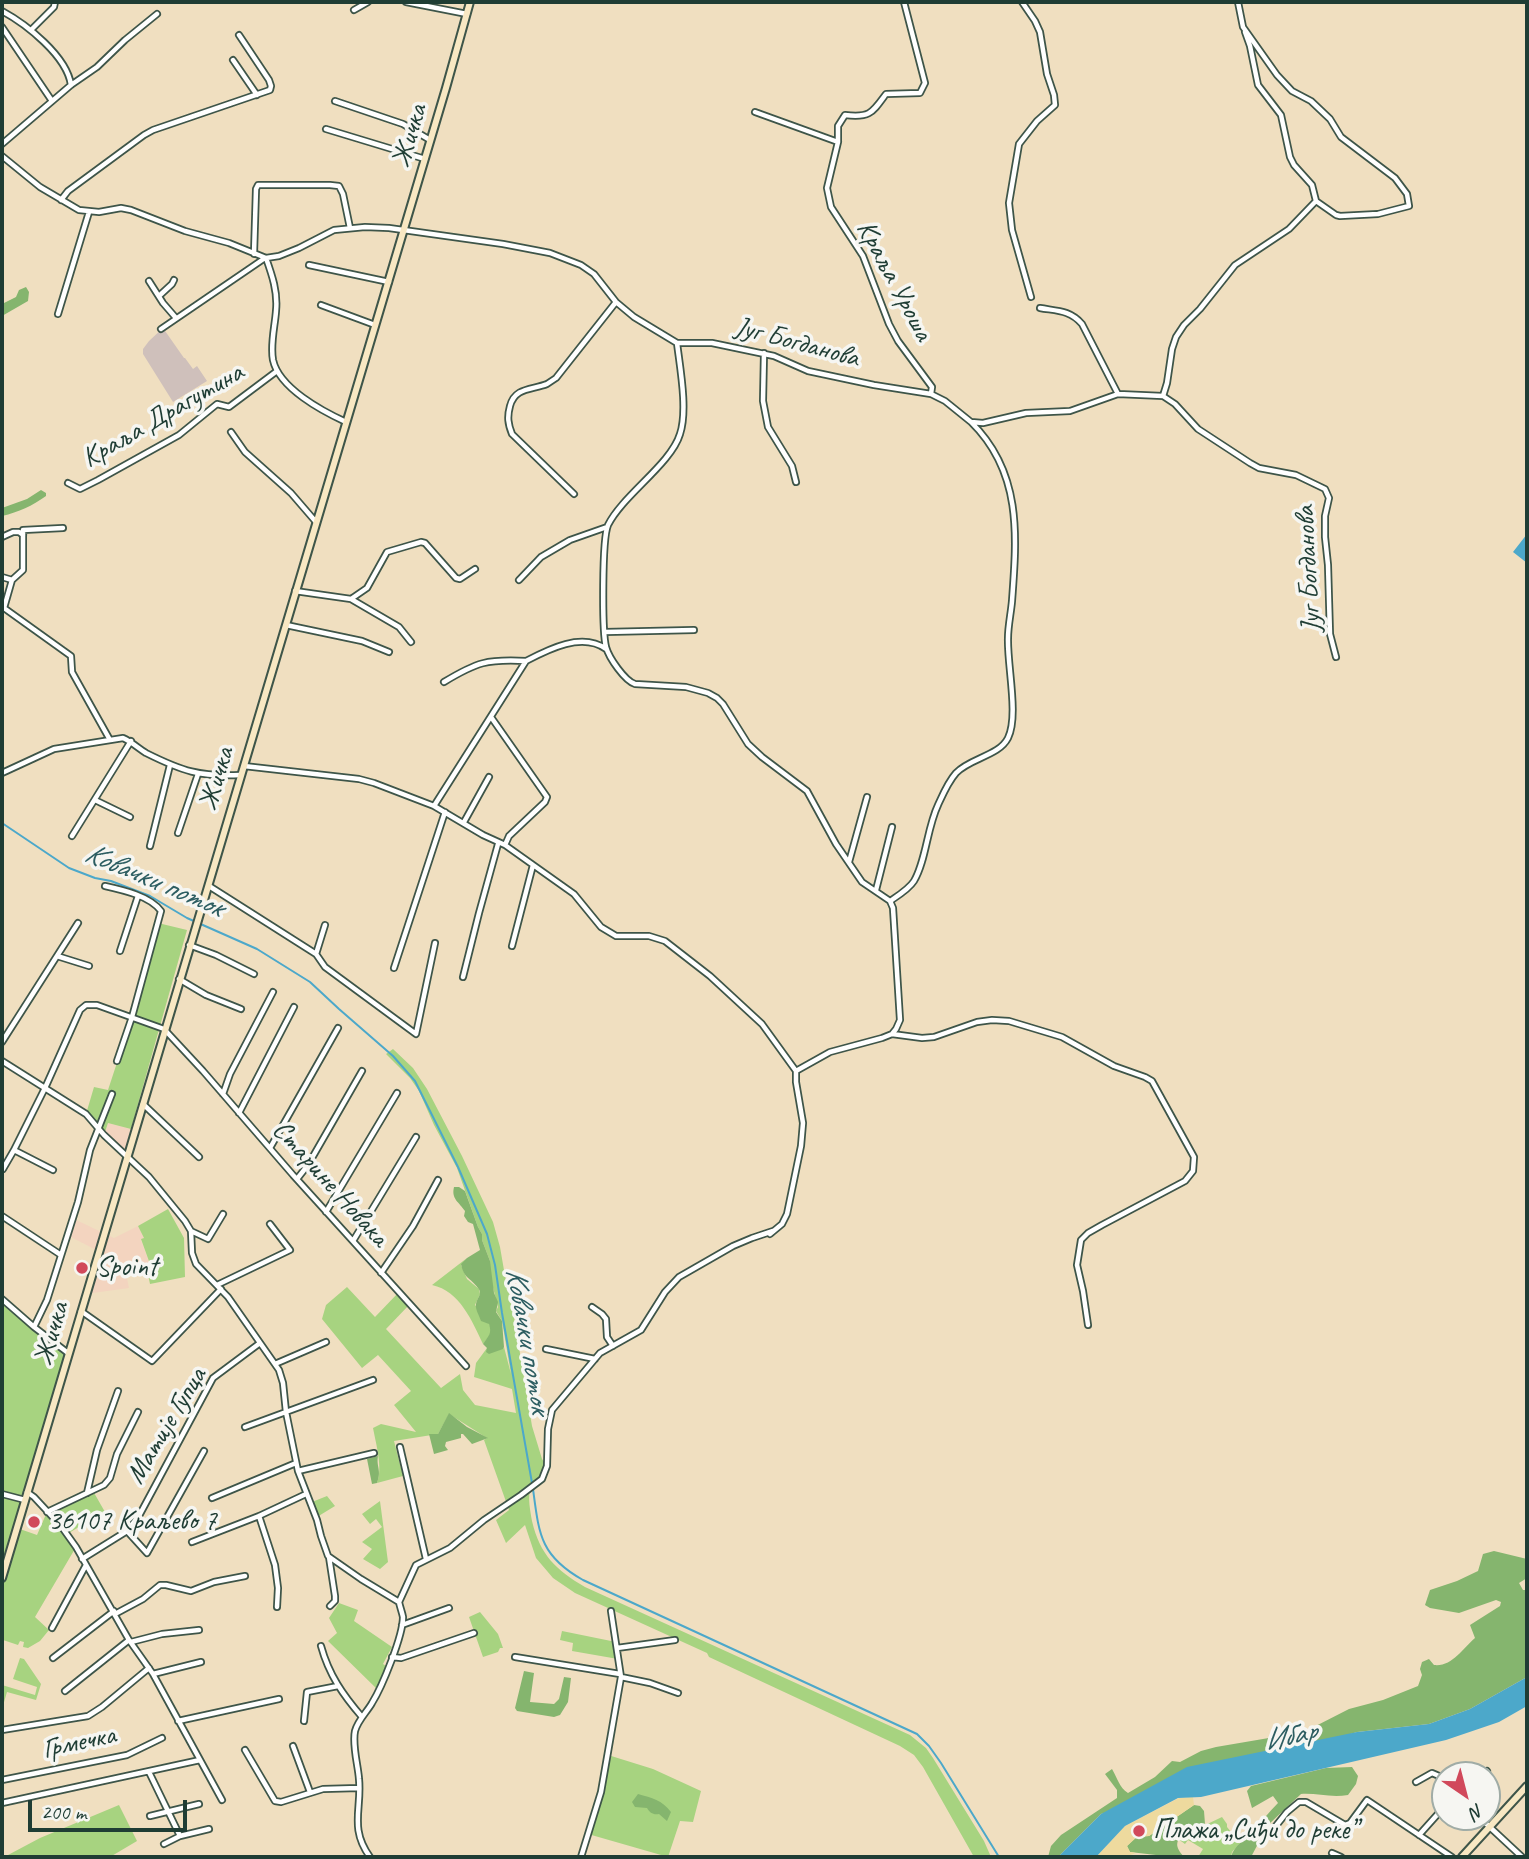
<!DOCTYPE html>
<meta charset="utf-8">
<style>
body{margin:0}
#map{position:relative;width:1529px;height:1859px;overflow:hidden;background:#f0dfc0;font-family:Caveat,sans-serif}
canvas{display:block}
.frame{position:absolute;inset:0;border:4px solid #1f3d34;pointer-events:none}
.north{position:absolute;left:1431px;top:1761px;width:70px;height:70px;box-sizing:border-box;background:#f6f6f2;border:2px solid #a0aca6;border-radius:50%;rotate:145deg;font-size:19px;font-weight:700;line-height:28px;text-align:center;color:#1f3d34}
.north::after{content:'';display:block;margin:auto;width:24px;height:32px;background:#d1495b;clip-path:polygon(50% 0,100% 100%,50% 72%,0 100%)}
.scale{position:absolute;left:28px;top:1800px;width:159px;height:32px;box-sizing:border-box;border:4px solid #1f3d34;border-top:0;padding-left:9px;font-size:21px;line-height:24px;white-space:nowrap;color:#1f3d34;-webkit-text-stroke:5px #f6f6f2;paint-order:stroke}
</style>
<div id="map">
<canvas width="1529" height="1859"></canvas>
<div class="frame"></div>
<div class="north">N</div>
<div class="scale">200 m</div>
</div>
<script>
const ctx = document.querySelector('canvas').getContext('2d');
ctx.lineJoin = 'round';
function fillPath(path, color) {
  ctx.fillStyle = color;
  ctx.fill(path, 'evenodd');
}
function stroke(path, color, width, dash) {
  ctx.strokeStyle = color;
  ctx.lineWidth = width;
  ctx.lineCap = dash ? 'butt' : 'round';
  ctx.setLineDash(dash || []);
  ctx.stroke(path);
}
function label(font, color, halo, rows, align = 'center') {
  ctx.font = font + ' Caveat,sans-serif';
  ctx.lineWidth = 7;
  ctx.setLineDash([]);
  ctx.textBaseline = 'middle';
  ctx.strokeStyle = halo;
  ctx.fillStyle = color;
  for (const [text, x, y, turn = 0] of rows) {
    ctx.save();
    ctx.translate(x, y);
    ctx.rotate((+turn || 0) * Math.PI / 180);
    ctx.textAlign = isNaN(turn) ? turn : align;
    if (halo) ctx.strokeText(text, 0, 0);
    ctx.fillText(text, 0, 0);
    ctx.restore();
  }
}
fillPath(new Path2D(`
 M108,1123L131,1129L124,1154L104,1135Z
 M72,1218L114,1238L138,1226L144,1238L141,1240L150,1265L125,1269L129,1288L85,1294L98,1251L67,1235Z`), '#f3d4bf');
fillPath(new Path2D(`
 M163,328L184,358H185L193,369L197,366L207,381L173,402L143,354V349L149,341Z`), '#cfc0bb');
fillPath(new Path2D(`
 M158,923L187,930L131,1129L108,1123L104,1135L86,1114L94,1087L108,1090L132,1017Z
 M393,1049L413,1068L427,1089L462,1156L493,1222L500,1247L505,1276L511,1299L532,1426L542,1459L547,1466L542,1479L530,1489C528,1500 530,1509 532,1521C540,1555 556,1570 585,1587L910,1735L926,1748L933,1758L984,1841L991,1857H974L923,1767L914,1755L900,1746L709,1657L707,1653L575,1593L553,1578L536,1558L525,1525L506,1543L496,1520L509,1510L484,1440L487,1438L449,1414L438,1434L394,1441L403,1476L377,1483C383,1468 376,1444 373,1428L381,1424L416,1432L394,1405L411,1391L378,1355L362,1368L322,1319L326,1305L347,1287L375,1317L399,1292L410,1304L386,1329L441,1388L460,1374L463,1390L475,1405L516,1413L512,1389L474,1377L476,1363L487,1348L503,1349L504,1347L511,1374L502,1321L496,1311L498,1307L490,1276V1261L482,1240V1234L478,1227L457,1168L434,1125L419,1091L410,1078L386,1054Z
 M168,1209L184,1238L185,1277L150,1284L146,1265L150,1264L141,1239L144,1238L138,1226Z
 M467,1258L461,1265L467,1279L479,1289L480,1294L475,1305C480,1312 493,1324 491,1333C491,1334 484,1343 483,1344C472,1321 460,1291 432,1285Z
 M2,1300L68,1353L17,1528L37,1535L47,1512L93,1491L105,1512L67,1534L76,1547L35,1617L49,1630L40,1641L28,1648L23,1647L24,1642L20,1641L18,1645L3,1640L2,1643V1495L12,1497L2,1492Z
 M327,1496L335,1506L317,1517L312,1502Z
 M380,1501L388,1562L380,1569L363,1559L372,1549L362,1542L382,1527L376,1519L370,1524L362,1514Z
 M339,1603L358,1610L354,1621L392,1647L383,1664L389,1668L379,1691L328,1641L337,1633L329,1618Z
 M480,1612L498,1634L503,1648H500L498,1652L483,1657L469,1617Z
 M562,1631L616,1642L618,1659L572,1651L573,1643L560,1640Z
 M20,1658L24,1659L41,1684L36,1700L7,1692L2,1709V1685L35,1695L37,1687L13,1679Z
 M608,1755L653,1769L701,1791L693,1822L680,1821L668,1857L588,1834Z
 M119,1805L137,1841L110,1857H9L8,1855L40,1838Z
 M1222,1817L1227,1824V1827L1240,1843L1232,1852L1231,1857H1198L1203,1849L1188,1840L1185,1844L1178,1839L1184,1830L1201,1827Z`), '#a7d380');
fillPath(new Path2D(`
 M26,287L29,292L28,301L2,316V304L16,297L19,290Z
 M41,490L46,493V496C32,506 19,512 2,516V508L27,499Z
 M454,1187H459L465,1191L478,1227L482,1234V1240L490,1261L494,1293L498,1302L496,1312L502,1321L504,1347L503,1349L489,1354L486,1352L487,1348L483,1344C489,1335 492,1334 489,1324L481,1321C479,1315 475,1309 476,1304C477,1297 483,1294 478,1288C470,1277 464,1279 461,1264L467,1258L480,1250L473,1224L468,1222L464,1216L465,1211C459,1202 451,1199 454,1187Z
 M449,1413L467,1427L488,1438L472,1444L463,1434H461V1438L446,1442L445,1446L448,1450L434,1454L429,1434H438Z
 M378,1456C376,1467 382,1470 377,1483L372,1484L367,1459Z
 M1494,1551L1527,1559V1578L1519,1583L1523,1590H1527V1677L1470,1709L1429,1724L1357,1732L1101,1814L1058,1857H1048L1051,1846L1061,1835L1117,1798V1790L1105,1774L1112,1769C1118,1779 1119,1787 1128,1793L1155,1777L1172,1761L1180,1762L1201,1751L1216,1747L1304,1732L1349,1709L1383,1700L1418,1686L1422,1675L1420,1669L1422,1662L1429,1659L1434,1665C1452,1667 1462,1649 1475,1638L1470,1625L1500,1606L1501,1602L1496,1600L1459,1613L1430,1608L1425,1605L1430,1590L1457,1581L1478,1571L1483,1554Z
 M524,1671L534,1673L530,1702L554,1704L559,1699L564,1677L571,1678L568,1702L560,1715L554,1717L517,1711L515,1708Z
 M1352,1767L1358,1776L1356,1784L1348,1795C1331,1798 1317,1793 1301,1794L1268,1825L1251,1857H1231C1234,1845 1246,1839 1254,1830C1262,1821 1269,1812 1278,1803L1273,1796L1252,1808L1247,1791L1251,1786L1326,1768Z
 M638,1794C652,1798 662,1800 671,1812L667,1821L659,1814C653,1815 650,1813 647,1808L635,1807L632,1802Z
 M1194,1805L1200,1806L1204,1811L1205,1824L1201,1827L1184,1830C1176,1843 1174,1845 1184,1857H1158L1156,1855L1130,1852L1127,1846L1136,1837L1149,1836Z`), '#85b56e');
fillPath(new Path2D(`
 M1193,1797L1194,1805L1149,1836L1137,1837L1127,1846L1130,1852L1136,1853L1125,1857H1096L1125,1826L1179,1798Z`), '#eeda9e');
fillPath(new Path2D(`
 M1527,534V563L1513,552Z
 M1527,1677V1706L1499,1722L1446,1740L1201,1797L1178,1798L1125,1826L1096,1857H1058L1101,1814L1187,1767L1357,1732L1429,1724L1470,1709Z`), '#4ca8ca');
stroke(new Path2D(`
 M2,823L69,868L95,878L111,881L150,896L187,918L257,949L310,982L339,1009L393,1056L415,1081L458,1167L487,1234L495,1265L502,1313L532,1483
 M533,1489C539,1534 540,1556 583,1580L917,1734L929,1746L941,1763L999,1857`), '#4ca8ca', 2);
const street = new Path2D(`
 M406,2L467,14
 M904,2L925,83L920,93L886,94C872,113 870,118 845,115L838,126V142L827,188L831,207L863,256L889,324L898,341L932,387L931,394
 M1022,2L1035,21L1040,32L1047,74L1054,95L1055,105L1037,121L1019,144L1009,203L1012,230L1031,297
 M354,10L368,2
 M2,11C26,24 67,56 71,85
 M2,27L52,101
 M31,30L54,7L55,2
 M1245,32L1250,46L1258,85L1281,115L1290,157L1294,165L1312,185L1316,201
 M233,60L257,95
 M335,101L403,124L430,140
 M755,112L838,142
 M326,129L425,159
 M2,144L71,85L97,67L125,40L157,14
 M2,156L40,187L79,210L99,212L121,208L131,210L185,231L229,243L266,258L279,256L299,248L334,230L365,227L389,228L503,244L550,253L581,265L594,274L616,302L634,317L677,343H712L774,356L808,371L874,385L931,394L945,401L971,422L983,423L1026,413L1070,411L1118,394L1163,396L1175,404L1198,429L1250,463L1259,468L1296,475L1325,489L1329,498L1325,516V537L1328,565L1330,634L1336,657
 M61,200L68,191L144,135L153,130L270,90L271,86L269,80L239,35
 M254,254L256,189L258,185H330L339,186L343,194L350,228
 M266,258C272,275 278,292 276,311C275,326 270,344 273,360C279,388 322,411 346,422
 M309,265L389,282
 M149,281L163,303L176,318
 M159,296L172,284L174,280
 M321,305L375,325
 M1040,308C1057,311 1070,310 1082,324L1118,394
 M58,314L89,212
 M161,329L265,258
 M677,343C680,368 688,410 680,434C671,464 623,495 608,525C602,539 602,631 606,647C609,658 625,681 635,684L686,687L708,693L717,698L723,704L748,744L762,757L807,791L836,844L862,882L890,901
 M764,353L763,401L768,427L792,466L796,482
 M1163,396L1167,383L1172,349L1176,337L1184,325L1200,309L1235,265L1289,229L1316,201L1336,215L1340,216L1378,214L1409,206L1407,194L1395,178L1341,137L1330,119L1311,101L1292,91L1277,75L1243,27L1238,2
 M231,432L245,452L291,493L316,522
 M68,483L80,489L98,480L179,435L217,404L229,407L277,371
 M574,494L512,434C508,424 507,417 510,406C515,387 532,390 547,384C550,382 553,380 556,378L616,302
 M63,528L23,530V570L12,580L4,608L71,656L72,672L110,740
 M2,537L13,532H19L23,535
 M2,577L12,580
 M519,580L541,557L570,540L607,527
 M295,591L351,599L399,627L411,642
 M351,599L367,588L387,552L421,542L425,543L456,578L460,579L475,569
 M286,625L362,641L389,652
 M605,632L694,630
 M444,682C477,662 487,659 526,661
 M491,717L547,797L545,802L509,836L505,845
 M244,766L359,779L374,783L434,806L483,835L505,845L574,894L601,927L616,936H649L665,941L710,976L762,1024L796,1071V1082L803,1123L801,1146L787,1214L782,1224L770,1234
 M2,773L54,749L123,738C132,742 138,748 146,753C182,771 200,777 240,775
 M95,800L130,817
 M434,806L526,661C549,649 582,632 606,649
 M464,822L489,777
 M178,833L198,774
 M72,836L131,741
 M150,846L170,765
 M849,862L867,797
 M105,886C123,890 150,896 161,911L132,1017L117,1061
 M209,886L316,954L325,967L416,1034L435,943
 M876,890L892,827
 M890,901C899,895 909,889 914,881C926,861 927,828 938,805C943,794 948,782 956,773C970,758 999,756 1008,738C1019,716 1007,665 1008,638C1008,626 1011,613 1012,601C1017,535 1022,472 971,422
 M189,945L216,955L254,974
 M512,946L533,865
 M120,951L138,896
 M316,954L325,925
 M57,956L89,966
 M394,968L445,812
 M463,977L479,913L498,844
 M179,979L206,995L241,1009
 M892,1034L922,1038L934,1037L977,1022L992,1020L1009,1021L1062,1037L1114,1066L1145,1077L1152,1081L1194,1157L1193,1171L1185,1181L1102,1225L1088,1233L1081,1240L1077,1265L1083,1291L1088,1325
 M2,1042L78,923
 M2,1061L86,1114L104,1135L149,1177L185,1221L191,1231L192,1253L196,1264L228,1297L279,1370L283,1383L286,1412L298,1471L317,1520L321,1536L328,1556L361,1579L399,1602
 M796,1071L830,1052L882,1038L892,1034L896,1029L900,1020L893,908L890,901
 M223,1094L230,1074L273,992
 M143,1104L199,1157
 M239,1113L294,1007
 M270,1148L338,1028
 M3,1169L14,1150
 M53,1170L14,1150L45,1088L80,1010L86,1005H97L164,1029L203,1071L293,1175L466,1366
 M297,1179L308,1165L362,1071
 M326,1212L397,1093
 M2,1216L61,1255
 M191,1231L208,1239L223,1214
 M353,1241L416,1137
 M381,1273L413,1226L438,1180
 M217,1285L290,1250L270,1224
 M2,1299L34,1327L68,1353
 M592,1307L602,1314L606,1319L607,1337L613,1346
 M81,1311L152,1361L221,1289
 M34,1327L47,1300L78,1202L90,1150L112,1094
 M546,1349L595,1359
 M275,1364L326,1342
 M245,1427L373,1380
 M400,1447L426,1559
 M298,1471L374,1453
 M27,1492L34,1497L61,1526L76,1547L129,1640L153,1674L222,1800
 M87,1493L97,1450L118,1391
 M2,1494L25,1500
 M212,1498L296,1463
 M47,1512L104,1485L110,1478L117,1454L138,1412
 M259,1516L275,1565L278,1588L277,1607
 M127,1531L147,1553L204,1451
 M192,1542L259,1516L306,1494
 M329,1557L335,1596V1601L330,1606
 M82,1559L127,1531L140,1514L213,1378L260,1343
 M399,1602L416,1565L450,1548L484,1520L521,1495L542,1479L547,1466L548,1429L552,1410L600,1353L641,1330L665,1292L679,1277L733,1246L752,1238L773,1231
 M115,1614L143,1599L160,1585H166L191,1591L214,1582L245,1576
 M402,1625L449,1608
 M52,1628L86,1565
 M131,1642L162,1634L199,1630
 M321,1646C329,1675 343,1695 362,1717
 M617,1648L675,1640
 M392,1657L401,1658L474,1633
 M515,1657L620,1674
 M53,1658L114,1611
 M153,1674L201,1662
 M621,1677L650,1683L678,1693
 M65,1691L129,1640
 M178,1721L279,1699
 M304,1721L307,1692L338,1686
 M2,1730L88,1716L102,1707L149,1668
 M293,1746L310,1792
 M245,1750L275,1801L281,1802L323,1789L359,1788
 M149,1772L180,1836L209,1829
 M1483,1775L1487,1771
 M2,1780L127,1755L162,1738
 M1416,1782L1432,1773L1439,1776L1445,1783
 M2,1803L200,1760
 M150,1816L199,1804
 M1479,1817L1522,1857
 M1271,1832L1287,1812L1299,1802H1306L1345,1825L1350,1823L1367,1800L1452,1857
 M1419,1835L1445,1806
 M164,1844L180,1836
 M1332,1853L1341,1857
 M370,1857C349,1828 362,1809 359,1779C358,1765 352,1745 355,1731C358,1720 367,1712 372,1703C382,1687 403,1636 403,1617C402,1612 400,1607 399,1602
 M581,1857L601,1792L621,1677L611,1611`);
const secondary = new Path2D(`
 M2,1578L446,88L470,2
 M1462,1857L1527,1786`);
stroke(street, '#3e5549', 8);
stroke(secondary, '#3e5549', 10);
stroke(street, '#fff', 4.5);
stroke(secondary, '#f8e8c3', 6);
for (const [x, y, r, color] of [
 [82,1268,7,"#d1495b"],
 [34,1522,7,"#d1495b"],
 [1139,1831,7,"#d1495b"]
]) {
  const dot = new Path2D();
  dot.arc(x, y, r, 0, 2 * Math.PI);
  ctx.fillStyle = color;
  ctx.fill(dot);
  stroke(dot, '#f6f6f2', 2.5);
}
label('28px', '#1f3d34', '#f6f6f2', [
 ["Жичка",410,136,-73],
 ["Краља Уроша",894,281,62],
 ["Југ Богданова",797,343,15],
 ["Краља Драгутина",163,416,-30],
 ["Југ Богданова",1309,569,-93],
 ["Жичка",217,779,-73],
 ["Старине Новака",330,1184,48],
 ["Жичка",52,1334,-74],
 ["Матије Гупца",167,1426,-59],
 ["Грмечка",79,1743,-12]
]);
label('28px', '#1f3d34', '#f6f6f2', [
 ["Spoint",96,1268],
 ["36107 Краљево 7",48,1522],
 ["Плажа „Сиђи до реке”",1153,1831]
], 'left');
label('italic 30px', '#2c5d61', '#f6f6f2', [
 ["Ковачки поток",154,881,23],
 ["Ковачки поток",527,1341,80],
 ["Ибар",1290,1737,-12]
]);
</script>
